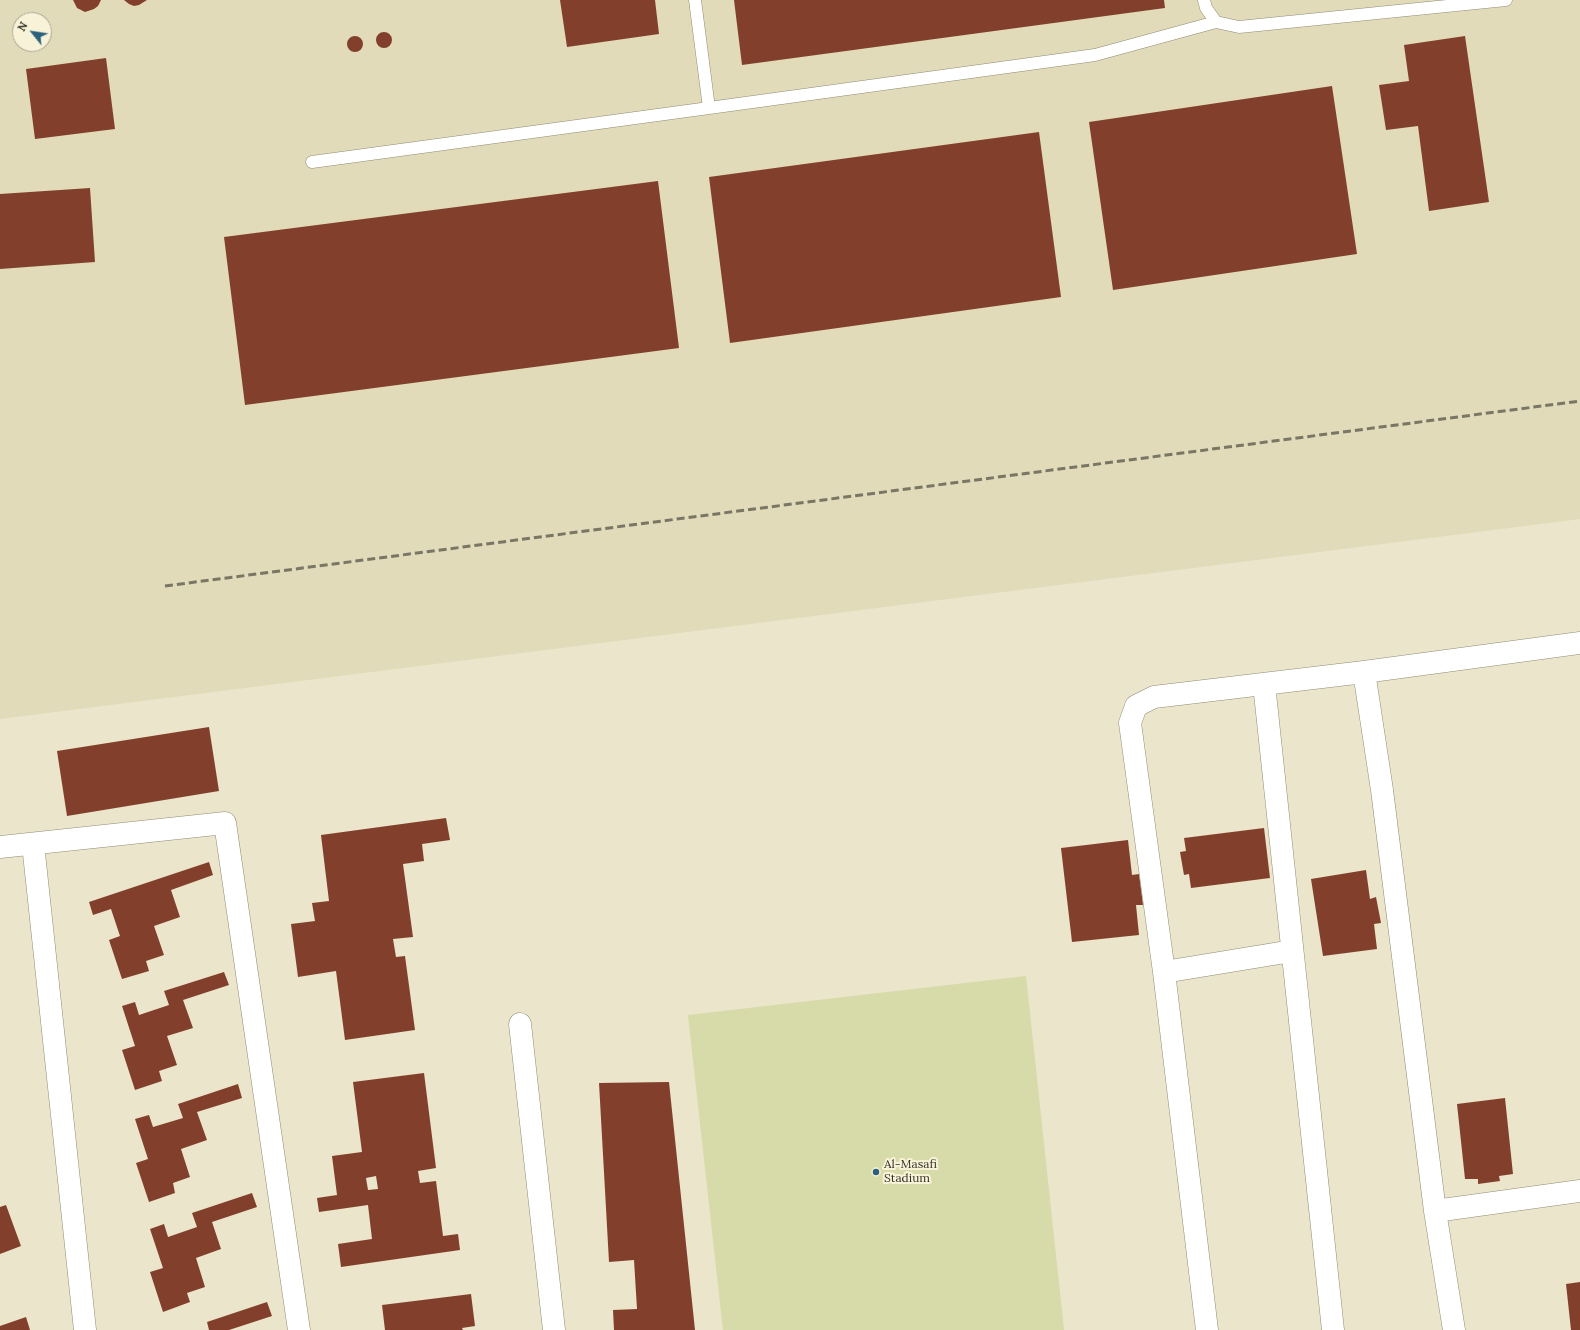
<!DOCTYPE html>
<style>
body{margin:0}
#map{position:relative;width:1580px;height:1330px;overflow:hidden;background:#eae5cb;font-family:Lora,serif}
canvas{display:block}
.north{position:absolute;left:12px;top:12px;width:40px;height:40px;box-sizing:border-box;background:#f8f3d8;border:1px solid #a9a591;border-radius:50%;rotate:300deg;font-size:11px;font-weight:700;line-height:16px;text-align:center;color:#323026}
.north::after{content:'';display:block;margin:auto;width:14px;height:18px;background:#2b617c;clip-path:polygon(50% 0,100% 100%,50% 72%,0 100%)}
</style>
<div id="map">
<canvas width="1580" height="1330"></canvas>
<div class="north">N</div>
</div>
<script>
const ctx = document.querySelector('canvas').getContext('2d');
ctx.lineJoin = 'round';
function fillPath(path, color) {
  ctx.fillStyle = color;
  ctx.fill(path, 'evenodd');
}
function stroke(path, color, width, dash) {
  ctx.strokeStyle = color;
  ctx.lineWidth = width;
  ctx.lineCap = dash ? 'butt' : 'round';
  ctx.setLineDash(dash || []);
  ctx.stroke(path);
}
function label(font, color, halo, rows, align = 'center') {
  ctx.font = font + ' Lora,serif';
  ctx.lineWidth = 4;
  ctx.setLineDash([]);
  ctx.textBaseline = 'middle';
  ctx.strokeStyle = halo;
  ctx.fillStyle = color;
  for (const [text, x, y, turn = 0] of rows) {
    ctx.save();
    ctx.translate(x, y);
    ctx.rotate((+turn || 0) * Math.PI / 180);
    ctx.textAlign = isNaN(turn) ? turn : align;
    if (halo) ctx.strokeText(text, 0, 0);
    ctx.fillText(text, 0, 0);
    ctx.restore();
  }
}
fillPath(new Path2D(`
 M0,0H1580V519L0,719ZM20,20H44V44H20Z`), '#e1dbb9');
fillPath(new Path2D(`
 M1026,976L1064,1330H723L688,1015Z`), '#d7daa9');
fillPath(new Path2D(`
 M73,0H101L98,6L94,9L85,12L77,8Z
 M124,0H147L139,5L134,6L129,4Z
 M560,0H655L659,34L567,47Z
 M734,0H1164L1165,8L742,65Z
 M376 40a8 8 0 1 1 16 0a8 8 0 1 1-16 0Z
 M1465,36L1489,202L1429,211L1418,126L1386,130L1379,85L1409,81L1404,45Z
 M347 44a8 8 0 1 1 16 0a8 8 0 1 1-16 0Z
 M106,58L115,129L35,139L26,69Z
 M1332,86L1357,254L1113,290L1089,122Z
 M1039,132L1061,297L730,343L709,177Z
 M658,181L679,348L245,405L224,237Z
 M90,188L95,262L0,269V194Z
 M209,727L219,791L67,816L57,751Z
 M446,818L450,840L422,844L424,861L403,864L413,937L393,939L396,957L405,956L415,1030L345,1040L336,971L298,977L291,924L315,921L312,903L329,901L321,835Z
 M1264,828L1270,878L1191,888L1189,874L1184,875L1180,852L1186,851L1184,838Z
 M1128,840L1132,875L1139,874L1143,905H1136L1139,935L1072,942L1061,848Z
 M209,862L213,875L171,890L180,917L154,926L164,955L146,961L149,971L122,979L109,940L120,936L111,909L93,915L89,902Z
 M1366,870L1370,899L1376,897L1381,923L1374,924L1377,949L1323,956L1311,879Z
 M224,972L229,985L183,1000L193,1028L167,1036L177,1065L159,1071L162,1081L135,1090L122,1050L135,1046L122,1006L135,1002L139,1015L169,1005L164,991Z
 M424,1073L436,1168L418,1171L420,1183L436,1181L443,1236L458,1234L460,1250L341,1267L338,1244L372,1239L368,1205L319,1212L317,1198L337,1195L332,1156L362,1152L353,1082ZM376,1176L378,1189L368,1190L366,1178Z
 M669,1082L695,1330H614L613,1310L637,1309L634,1260L609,1262L599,1083Z
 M238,1084L242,1098L197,1112L207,1140L181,1149L190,1177L173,1183L175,1193L149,1202L136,1163L148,1159L135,1119L149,1115L153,1127L183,1118L178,1104Z
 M1505,1098L1513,1174L1499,1176L1500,1181L1478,1184V1179H1465L1457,1104Z
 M252,1193L257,1207L212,1222L221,1249L196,1258L205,1287L187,1293L190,1302L163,1312L150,1272L163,1268L150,1229L164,1224L168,1237L197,1227L192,1213Z
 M6,1205L21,1246L0,1254V1207Z
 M1580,1282V1330H1571L1566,1284Z
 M471,1294L475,1326L462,1328L463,1330H385L382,1305Z
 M267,1302L272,1316L229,1330H209L207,1322Z
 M26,1317L30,1330H0V1326Z`), '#82402c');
const lane = new Path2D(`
 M695,0L709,108L1095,55L1216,22
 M1204,0L1206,8L1216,22L1239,27L1506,0
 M312,162L709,108`);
const street = new Path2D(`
 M1364,672L1382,790L1435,1211L1454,1330
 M1264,684L1333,1330
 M33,844L85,1330
 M0,847L225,823L299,1330
 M1164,972L1292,951
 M520,1024L554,1330
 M1435,1211L1580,1191
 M1207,1330L1164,972L1130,723L1136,706L1154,697L1364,672L1580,643`);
stroke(lane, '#908c74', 13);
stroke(street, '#908c74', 23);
stroke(lane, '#fff', 12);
stroke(street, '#fff', 22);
stroke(new Path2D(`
 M165,586L1580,401`), '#7a7666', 3, [8, 4]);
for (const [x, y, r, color] of [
 [876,1172,4,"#2b617c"]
]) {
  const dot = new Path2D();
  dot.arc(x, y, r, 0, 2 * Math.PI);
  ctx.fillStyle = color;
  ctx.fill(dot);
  stroke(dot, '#f8f3d8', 1.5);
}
label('12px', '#323026', '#f8f3d8', [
 ["Al-Masafi",884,1165],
 ["Stadium",884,1179]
], 'left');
</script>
